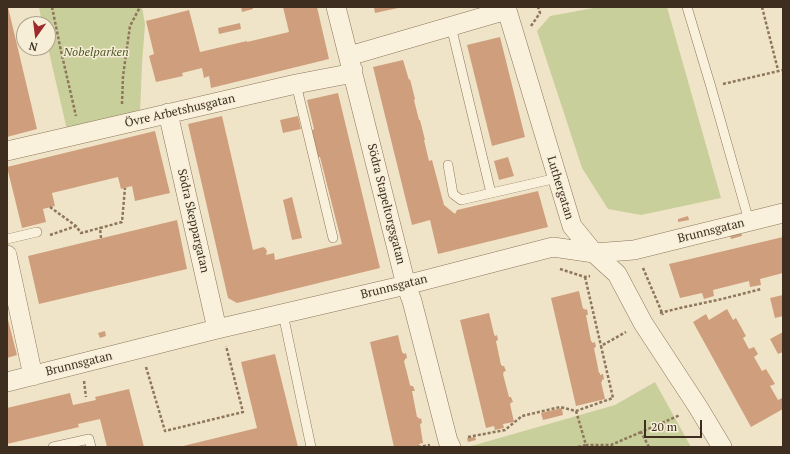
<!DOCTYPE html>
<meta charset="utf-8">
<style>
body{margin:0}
#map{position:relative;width:790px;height:454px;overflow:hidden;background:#f0e4c8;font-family:"PT Serif",serif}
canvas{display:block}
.frame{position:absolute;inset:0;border:8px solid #3d2e20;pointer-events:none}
.north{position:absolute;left:16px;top:16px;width:40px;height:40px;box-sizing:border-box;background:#f7eed8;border:1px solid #ada18e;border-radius:50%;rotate:194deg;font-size:11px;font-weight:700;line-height:16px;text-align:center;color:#3d2e20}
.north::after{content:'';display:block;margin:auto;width:14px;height:18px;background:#9e2a2b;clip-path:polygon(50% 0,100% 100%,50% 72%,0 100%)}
.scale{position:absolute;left:644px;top:420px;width:58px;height:18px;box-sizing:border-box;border:2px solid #3d2e20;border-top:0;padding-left:5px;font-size:12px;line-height:14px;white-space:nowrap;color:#3d2e20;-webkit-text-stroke:3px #f7eed8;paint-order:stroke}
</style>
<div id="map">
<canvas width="790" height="454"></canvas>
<div class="frame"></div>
<div class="north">N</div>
<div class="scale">20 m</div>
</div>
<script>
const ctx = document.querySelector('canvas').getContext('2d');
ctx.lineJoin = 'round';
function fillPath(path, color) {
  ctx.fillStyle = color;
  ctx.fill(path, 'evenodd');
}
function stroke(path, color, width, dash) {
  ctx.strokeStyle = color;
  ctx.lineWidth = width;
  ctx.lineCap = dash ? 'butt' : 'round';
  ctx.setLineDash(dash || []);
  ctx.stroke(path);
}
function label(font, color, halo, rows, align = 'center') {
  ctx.font = font + ' "PT Serif",serif';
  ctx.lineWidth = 3;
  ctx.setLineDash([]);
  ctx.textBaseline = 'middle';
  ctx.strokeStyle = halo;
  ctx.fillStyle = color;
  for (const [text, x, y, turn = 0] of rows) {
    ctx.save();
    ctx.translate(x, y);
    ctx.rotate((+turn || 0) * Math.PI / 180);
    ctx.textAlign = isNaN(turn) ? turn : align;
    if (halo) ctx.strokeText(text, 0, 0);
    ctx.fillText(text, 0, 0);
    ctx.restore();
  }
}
fillPath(new Path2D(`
 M39,7H142L145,24L142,64L140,114L68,134L48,48V24H42Z
 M599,7H667L721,198L641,215L608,209L582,168L537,31L550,16Z
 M655,382L691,447H468L615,405Z`), '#c9cf9b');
fillPath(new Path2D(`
 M7,7H8L37,129L7,137Z
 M241,7H253V9L242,12Z
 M283,7H317L329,59L211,88L209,76L204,78L202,68L182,73L183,76L156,82L149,56L154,54L146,21L189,10L200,52L247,41V42L289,32Z
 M374,7H398V8L375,13Z
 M240,23L241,29L219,34L218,28Z
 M500,37L525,137L492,146L467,45Z
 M403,60L409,80L410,79L415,99L414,100L419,120H420L425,140H424L429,161L432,160L444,205L455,214L457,210L538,191L548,227L438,254L430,220L412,225L373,67Z
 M338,93L380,268L237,303L228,298L188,124L222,116L253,250L263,247L265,248L267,251L266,255L274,253L275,260L342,244L320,157H318L312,130L314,129L307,100Z
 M298,116L301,129L283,133L280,120Z
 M155,131L170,193L135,201L132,186L121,189L118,177L52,193L55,206L43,209L46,222L22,228L7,167Z
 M508,157L514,176L499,180L494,161Z
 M292,197L302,238L292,240L283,200Z
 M688,216L689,220L678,222V219Z
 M177,220L187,269L39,304L28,256Z
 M741,232L742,236L731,239L730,235Z
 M783,237V273L760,279L761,285L750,287L749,281L713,290L714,296L704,299L702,293L680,298L669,264Z
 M579,291L583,309L584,308L585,310L587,309L588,315H586L591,341L593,343L595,342L596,347L594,348L599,373H600V375L603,374L604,379L602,380V382H601L605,399L576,406L551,298Z
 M783,295V316L775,318L770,298Z
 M727,309L733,320L736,318L746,336L743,338L749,349L754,347L758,354L754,357L762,371L766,369L775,384L770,386L778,400L782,398L783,400V409L751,427L693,322L706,314L709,320Z
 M489,313L494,334L495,336L497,335L498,340L496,341L501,365H502V366H504L506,371L503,372L504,373L503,374L509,397H511L513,402L510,403L511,404H510L514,422L503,424L504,428L495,430L494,426L486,428L460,320Z
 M7,316L17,355L7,358Z
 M105,331L106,336L100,338L98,333Z
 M783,332V352L778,354L770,339Z
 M398,335L402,352L404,354L406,353L407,358L405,359V360L404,361L410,385L411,386H413L415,391H412L417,417H418L419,419L421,418L422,423L420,424L423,443L419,444V447H412V446L407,447H394L370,342Z
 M275,354L298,447H179L257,428L241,362Z
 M129,389L144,447H107L100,419L78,424L79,427L7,444V408L70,393L73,405L96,400L95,397Z
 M562,408L563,415L543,420L541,413Z
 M475,437L476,440L468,442L467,438Z`), '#cf9f7d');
const lane = new Path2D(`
 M687,7L711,87L749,221
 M451,26L491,193
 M296,84L333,238
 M448,165L453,194L461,200L557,178
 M7,239L37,232
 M283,314L311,447
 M53,447L89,439L91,447`);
const street = new Path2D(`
 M336,7L406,285L412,301L448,441L451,447
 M506,7L572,226L594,253L617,274L643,323L698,407L722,447
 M349,56L507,10
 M168,113L217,329
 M7,151L296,84L343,75L353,70
 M7,255L33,376
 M7,382L217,329L406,285L553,247L594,253L634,250L783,213`);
stroke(lane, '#8d765c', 10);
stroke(street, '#8d765c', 20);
stroke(new Path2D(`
 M52,7L61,51L76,116
 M762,7L778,70
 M531,26L540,13L538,7
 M723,84L783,70
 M122,104L123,76L130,26L140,7
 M50,207L76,226L81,233L100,228
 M50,235L76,226
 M101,238L100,228L122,222L125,188
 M643,268L663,315
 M560,269L585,277L590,276
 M585,277L601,346
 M660,313L680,308L722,299L761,289
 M146,367L165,431L243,412L226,346
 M84,381L86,397
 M576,411L586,445H611L641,432
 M468,437L505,430L522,416L560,407L576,411L613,398L601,346L626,332
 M418,447L430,445
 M578,447L586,445
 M649,447L641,432L680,415`), '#8d765c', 2.5, [3, 2]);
stroke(lane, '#faf1dc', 9);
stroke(street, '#faf1dc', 19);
label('italic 12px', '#4d5a26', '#f7eed8', [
 ["Nobelparken",96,53]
]);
label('12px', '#3d2e20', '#f7eed8', [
 ["Övre Arbetshusgatan",180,111,-13],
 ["Luthergatan",560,188,73],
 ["Södra Stapeltorgsgatan",386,204,76],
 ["Södra Skeppargatan",193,221,77],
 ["Brunnsgatan",711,231,-14],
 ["Brunnsgatan",394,287,-14],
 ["Brunnsgatan",79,364,-14]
]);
</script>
